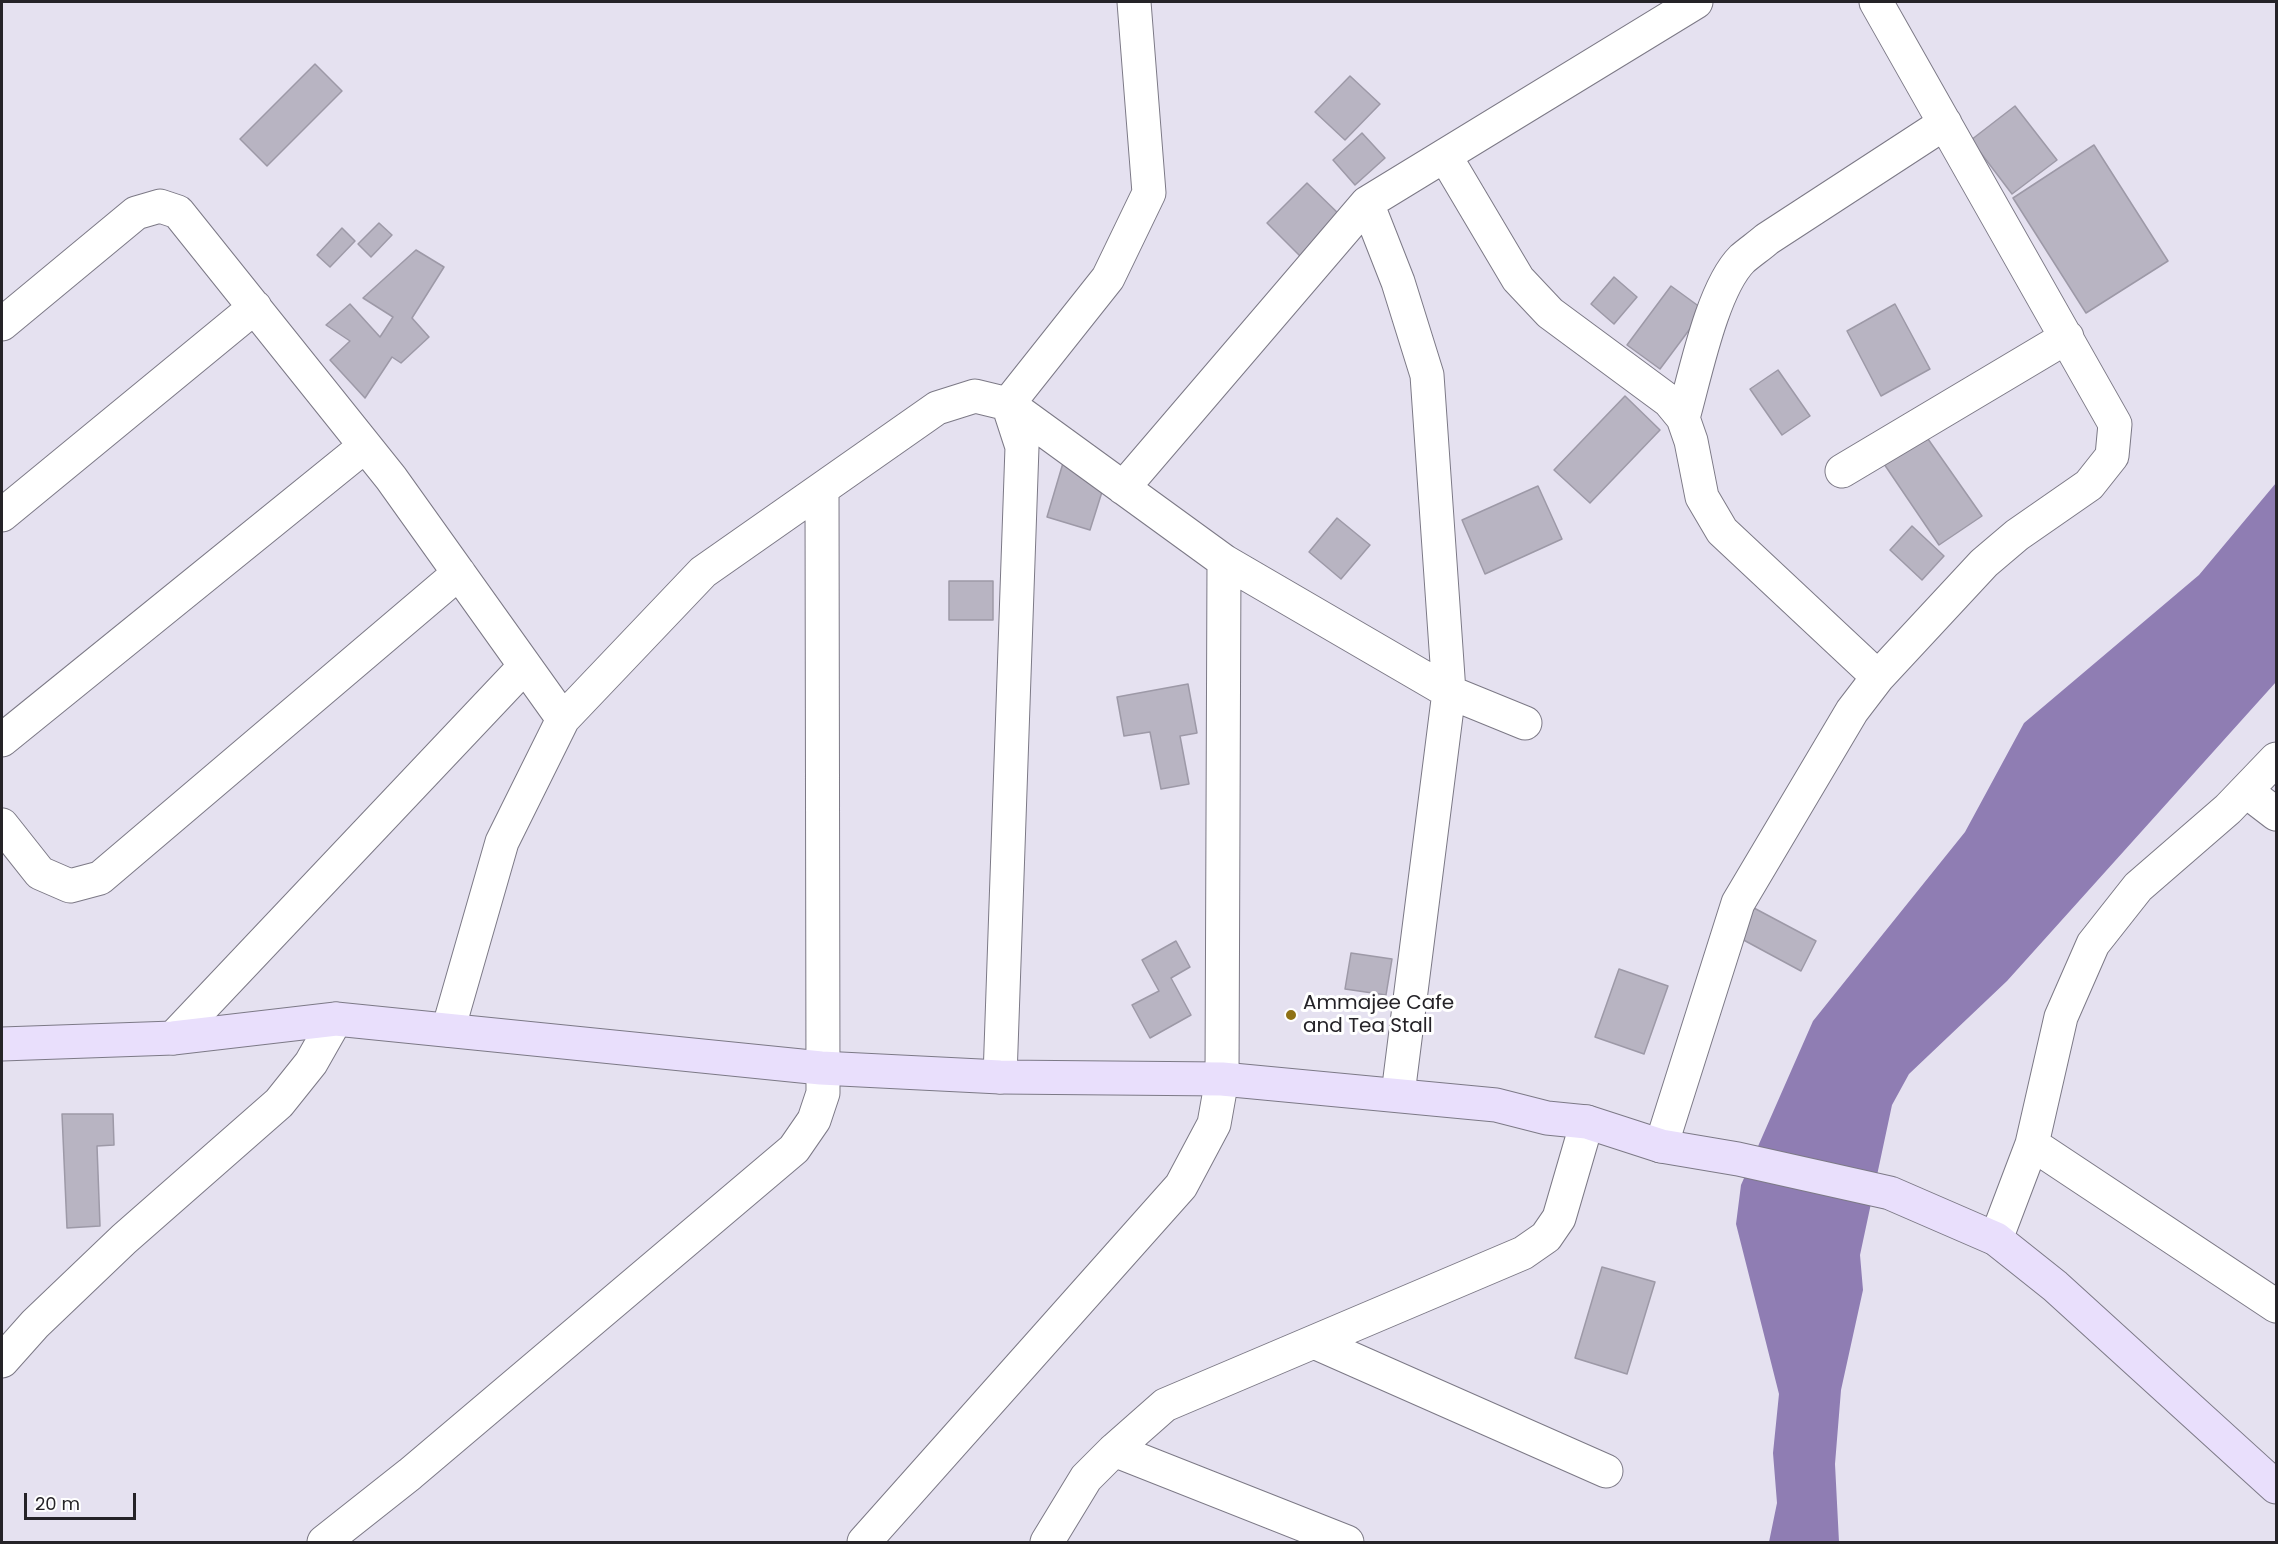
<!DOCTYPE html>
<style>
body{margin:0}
#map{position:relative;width:2278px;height:1544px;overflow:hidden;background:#e5e1f0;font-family:Poppins,sans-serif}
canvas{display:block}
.frame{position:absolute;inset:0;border:3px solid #252328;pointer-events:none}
.scale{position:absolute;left:24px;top:1493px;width:112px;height:27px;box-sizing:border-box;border:3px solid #252328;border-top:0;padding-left:8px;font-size:18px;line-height:21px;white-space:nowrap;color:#252328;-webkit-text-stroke:4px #fff;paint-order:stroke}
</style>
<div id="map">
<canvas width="2278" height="1544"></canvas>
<div class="frame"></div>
<div class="scale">20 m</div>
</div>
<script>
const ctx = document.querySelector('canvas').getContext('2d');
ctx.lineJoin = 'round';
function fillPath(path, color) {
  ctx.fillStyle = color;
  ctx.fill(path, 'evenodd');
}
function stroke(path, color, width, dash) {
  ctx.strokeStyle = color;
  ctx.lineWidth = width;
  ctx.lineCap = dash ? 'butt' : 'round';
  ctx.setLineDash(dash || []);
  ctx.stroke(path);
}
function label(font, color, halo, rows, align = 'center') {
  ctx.font = font + ' Poppins,sans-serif';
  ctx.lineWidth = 6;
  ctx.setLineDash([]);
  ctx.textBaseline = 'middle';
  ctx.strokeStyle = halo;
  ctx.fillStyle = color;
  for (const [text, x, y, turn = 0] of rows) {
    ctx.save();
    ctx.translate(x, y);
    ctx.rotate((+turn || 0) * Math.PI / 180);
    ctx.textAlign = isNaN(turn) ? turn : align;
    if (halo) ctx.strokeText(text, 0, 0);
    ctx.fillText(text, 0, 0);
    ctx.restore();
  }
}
fillPath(new Path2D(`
 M2276,483V682L2007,981L1909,1074L1892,1105L1860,1255L1863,1290L1841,1390L1835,1464L1839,1542H1769L1777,1503L1773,1453L1779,1394L1736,1224L1741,1185L1813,1021L1965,832L2024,723L2199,575Z`), '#8f7db3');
const building = new Path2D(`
 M315,64L342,91L267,166L240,139Z
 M1350,76L1380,104L1345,140L1315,112Z
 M2015,106L2057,160L2012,194L1971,140Z
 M1362,133L1385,158L1355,185L1333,160Z
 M2094,145L2168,261L2086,313L2013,198Z
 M1307,183L1342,217L1302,258L1267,223Z
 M379,223L392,235L371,257L358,244Z
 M342,228L355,241L330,267L317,255Z
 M416,250L444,267L412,318L429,337L401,363L392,357L365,398L330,360L350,341L326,325L350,304L380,337L393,317L363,298Z
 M1614,277L1637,297L1614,324L1591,304Z
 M1671,286L1704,310L1660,369L1627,345Z
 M1895,304L1930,369L1881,396L1847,331Z
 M1778,370L1810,416L1782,435L1750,389Z
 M1625,396L1660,430L1590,503L1554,470Z
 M1921,429L1982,516L1939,545L1880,458Z
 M1063,463L1107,476L1090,530L1047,517Z
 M1538,486L1562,539L1485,574L1462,520Z
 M1337,518L1370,545L1341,579L1309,552Z
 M1912,526L1944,556L1922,580L1890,550Z
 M949,581H993V620H949Z
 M1188,684L1197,733L1180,736L1189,784L1161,789L1150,732L1124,736L1117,697Z
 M1754,908L1816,941L1801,971L1738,937Z
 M1176,941L1190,967L1171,978L1191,1015L1150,1038L1132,1005L1159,991L1142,960Z
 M1351,953L1392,959L1386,995L1345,989Z
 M1619,969L1668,986L1644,1054L1595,1037Z
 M62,1114H113L114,1145L97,1146L100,1226L67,1228Z
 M1602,1267L1655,1282L1627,1374L1575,1358Z`);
fillPath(building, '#b8b4c2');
stroke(building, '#9d99a7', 1.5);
const minor = new Path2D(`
 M1445,156L1518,279L1550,313L1669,401L1683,418L1691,441L1702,497L1722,531L1878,677
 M1367,203L1696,2
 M2,324L136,213L160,206L178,212L391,478L563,719L502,842L448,1030
 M1683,418C1695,376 1712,289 1742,259C1750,252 1759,246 1767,239L1945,123
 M1842,471L2067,337
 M1123,488L1367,203L1398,282L1427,375L1449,692L1525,723
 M2,515L255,307
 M1224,561L1449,692L1398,1094
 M563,719L703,572L937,408L975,396L1008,404L1022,447L1000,1077
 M2,740L365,446
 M2246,791L2276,814
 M2,825L40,873L70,886L100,878L459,573
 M173,1038L525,666
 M2032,1144L2276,1306
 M1661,1146L1738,903L1852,711L1878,677L1984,563L2017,535L2089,485L2112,456L2115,424L1876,2
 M1996,1239L2032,1144L2061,1017L2093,944L2138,887L2228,809L2276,759
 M1314,1342L1606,1471
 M2,1361L35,1324L124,1239L279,1103L311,1063L336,1019
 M1114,1450L1347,1542
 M324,1542L410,1474L794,1149L814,1120L823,1093L822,489
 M864,1542L1181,1186L1214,1124L1222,1079L1224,561L1008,404L1108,278L1149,193L1134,2
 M1047,1542L1086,1478L1114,1450L1165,1405L1523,1253L1546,1237L1559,1218L1587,1122`);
const secondary = new Path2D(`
 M2,1044L173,1038L336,1019L821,1068L1000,1077L1222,1079L1496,1105L1547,1118L1587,1122L1661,1146L1738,1159L1890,1193L1996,1239L2055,1286L2276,1487`);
stroke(minor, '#7c7986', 35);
stroke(secondary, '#7c7986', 35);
stroke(minor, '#fff', 33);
stroke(secondary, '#e9dffc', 33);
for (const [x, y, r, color] of [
 [1291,1015,6,"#8f7115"]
]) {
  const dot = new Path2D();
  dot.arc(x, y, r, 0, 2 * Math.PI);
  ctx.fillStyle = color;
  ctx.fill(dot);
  stroke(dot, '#fff', 2);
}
label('20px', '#252328', '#fff', [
 ["Ammajee Cafe",1303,1004],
 ["and Tea Stall",1303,1027]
], 'left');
</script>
